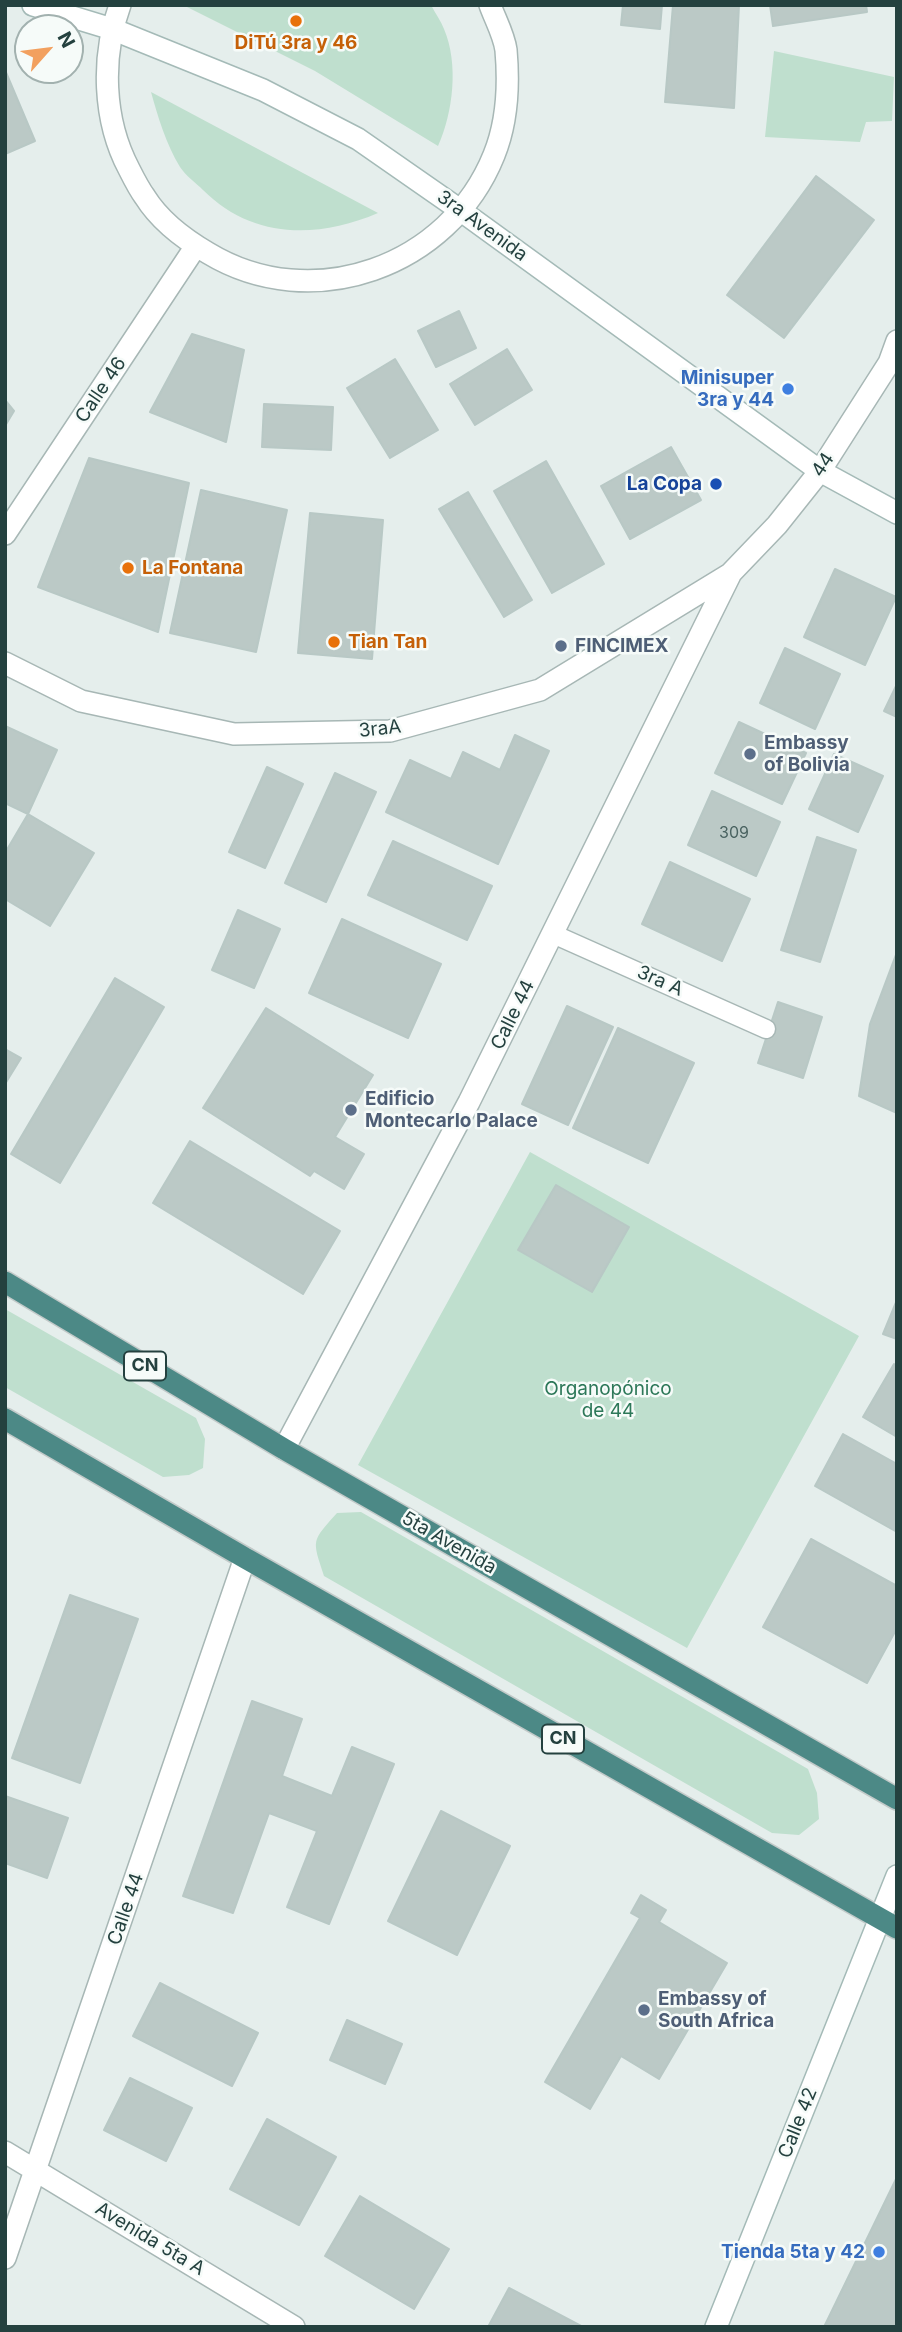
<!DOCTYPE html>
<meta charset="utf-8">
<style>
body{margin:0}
#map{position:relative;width:902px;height:2332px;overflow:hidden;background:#e5eeec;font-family:Inter,sans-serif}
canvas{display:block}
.frame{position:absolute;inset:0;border:7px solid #24413f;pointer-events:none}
.north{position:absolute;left:14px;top:14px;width:70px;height:70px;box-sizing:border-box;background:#f6fbf9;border:2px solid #a2b1af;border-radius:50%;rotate:62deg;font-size:19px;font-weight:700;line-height:28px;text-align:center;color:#24413f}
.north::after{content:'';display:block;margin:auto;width:24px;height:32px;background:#f2a05f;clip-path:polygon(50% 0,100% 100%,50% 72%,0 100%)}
</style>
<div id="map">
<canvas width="902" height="2332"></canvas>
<div class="frame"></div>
<div class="north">N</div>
</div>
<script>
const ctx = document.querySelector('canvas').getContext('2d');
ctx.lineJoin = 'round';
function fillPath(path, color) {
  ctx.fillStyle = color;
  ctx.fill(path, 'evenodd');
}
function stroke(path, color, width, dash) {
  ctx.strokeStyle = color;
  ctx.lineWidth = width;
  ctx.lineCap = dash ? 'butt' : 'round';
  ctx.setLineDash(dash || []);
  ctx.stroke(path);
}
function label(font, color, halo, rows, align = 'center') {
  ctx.font = font + ' Inter,sans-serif';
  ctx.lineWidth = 5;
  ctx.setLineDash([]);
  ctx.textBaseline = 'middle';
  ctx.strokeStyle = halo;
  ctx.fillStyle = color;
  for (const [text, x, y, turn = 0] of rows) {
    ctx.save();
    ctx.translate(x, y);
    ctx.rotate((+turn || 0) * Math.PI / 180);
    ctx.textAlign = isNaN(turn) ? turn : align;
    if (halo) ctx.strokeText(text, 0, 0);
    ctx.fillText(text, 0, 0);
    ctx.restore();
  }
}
fillPath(new Path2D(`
 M183,5H431C435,13 441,21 444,29C459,64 453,113 438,146L315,71Z
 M774,51L894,77L892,121L866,122L860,142L765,137Z
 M151,92L378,213C317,239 252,239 203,190C196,183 186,176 180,167C166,144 158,117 151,92Z
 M530,1152L859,1336L687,1648L358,1465Z
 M5,1309L196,1418L205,1439L203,1468L189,1475L163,1477L5,1387Z
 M361,1512L808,1769L817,1793L819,1819L799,1835L772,1833L324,1576C312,1539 311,1542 337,1513Z`), '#bfdfce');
const building = new Path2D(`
 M623,5H662L660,29L621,25Z
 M673,5H739L734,108L665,102Z
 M770,5H866L867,12L773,26Z
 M5,70L35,141L5,154Z
 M816,176L874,220L784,338L727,295Z
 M459,311L476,348L436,367L418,331Z
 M192,334L244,350L226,442L150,412Z
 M507,349L532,390L475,425L450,384Z
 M395,359L438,430L390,458L347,388Z
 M5,400L14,411L5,426Z
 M264,404L333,407L331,450L262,447Z
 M671,447L701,500L630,539L601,486Z
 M89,458L189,483L158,632L38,587Z
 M546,461L604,564L552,593L494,491Z
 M201,490L287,510L256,652L170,633Z
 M468,492L532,600L504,617L439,509Z
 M310,513L383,520L372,659L298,653Z
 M835,569L896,597L865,665L804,637Z
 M785,648L840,674L815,729L760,703Z
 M897,684V717L884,711Z
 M739,722L806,753L782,804L715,773Z
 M5,726L57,750L28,814L5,803Z
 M515,735L549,751L498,864L386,812L410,760L451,779L463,752L500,770Z
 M834,754L883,776L858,832L809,809Z
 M267,767L303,784L265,868L229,852Z
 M335,773L376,792L326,902L285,883Z
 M712,791L780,822L756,876L688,845Z
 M28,814L94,853L50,926L5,899V853Z
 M817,837L856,850L820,962L781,950Z
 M393,841L492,886L467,940L368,895Z
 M670,862L750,899L722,961L642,924Z
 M238,910L280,929L254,988L212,970Z
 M342,919L441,964L408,1038L309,993Z
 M897,952V1113L859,1096L870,1024Z
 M115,978L164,1007L60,1183L11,1154Z
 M778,1002L822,1017L803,1078L758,1063Z
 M567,1006L613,1027L568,1125L522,1104Z
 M266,1008L373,1075L335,1137L364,1154L344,1189L314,1171L310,1176L203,1108Z
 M618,1028L694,1063L648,1163L573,1128Z
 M5,1049L21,1058L5,1084Z
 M190,1141L340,1231L303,1294L153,1203Z
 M556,1185L629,1227L592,1292L518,1250Z
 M897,1300V1339L883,1334Z
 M894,1364L897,1366V1437L863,1417Z
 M843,1434L897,1464V1532L815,1486Z
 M811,1539L897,1586V1628L867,1683L763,1627Z
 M70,1595L138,1619L80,1783L12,1758Z
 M252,1701L302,1719L282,1776L332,1796L352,1747L394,1764L329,1924L287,1907L317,1831L269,1813L233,1913L183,1896Z
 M5,1796L68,1818L47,1878L5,1863Z
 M441,1811L510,1846L457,1955L388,1921Z
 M641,1895L666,1910L659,1922L727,1963L659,2079L621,2056L590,2109L545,2082L640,1918L631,1913Z
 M160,1983L258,2033L232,2086L133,2036Z
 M347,2020L402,2044L385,2084L330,2060Z
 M130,2078L192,2108L166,2161L104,2130Z
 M267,2119L336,2157L299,2225L230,2189Z
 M897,2177V2327H824Z
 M360,2196L449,2249L414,2309L325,2256Z
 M509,2288L583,2327H488Z`);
fillPath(building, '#bbc9c6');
stroke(building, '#b8c8c5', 2);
const service = new Path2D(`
 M553,934L766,1029`);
const minor = new Path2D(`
 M120,5C101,57 103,120 129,169C134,179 139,189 145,197C160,221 184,239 208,253C312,316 449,267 494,155C507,123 509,84 506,50C504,35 495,19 490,5
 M5,534L196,246
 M5,663L81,701L234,734L390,731L540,690L730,574L777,525L820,471L889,363L897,341
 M284,1449L469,1102L730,575
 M5,2152L294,2327
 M5,2258L245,1558`);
const secondary = new Path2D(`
 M33,5L112,29L263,90L358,139L460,210L820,471L897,513
 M716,2327L897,1876`);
const trunk = new Path2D(`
 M5,1282L284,1449L897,1799
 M5,1419L245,1558L897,1928`);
stroke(service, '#a7b7b5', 21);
stroke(minor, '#a7b7b5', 24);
stroke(secondary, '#a4bab7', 24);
stroke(trunk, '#c2cac9', 24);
stroke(service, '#fff', 18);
stroke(minor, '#fff', 21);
stroke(secondary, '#fff', 21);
stroke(trunk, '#4c8986', 21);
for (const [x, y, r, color] of [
 [296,21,7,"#e8710a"],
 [788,389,7,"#3f7fe0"],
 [716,484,7,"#1a4fb4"],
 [128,568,7,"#e8710a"],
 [334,642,7,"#e8710a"],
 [561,646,7,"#5c6f8a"],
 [750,754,7,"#5c6f8a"],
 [351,1110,7,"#5c6f8a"],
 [644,2010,7,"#5c6f8a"],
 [879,2252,7,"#3f7fe0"]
]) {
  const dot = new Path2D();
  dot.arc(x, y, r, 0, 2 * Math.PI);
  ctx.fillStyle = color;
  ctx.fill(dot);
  stroke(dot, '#f6fbf9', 2.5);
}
label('16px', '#4a6361', null, [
 ["309",734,833]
]);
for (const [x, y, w] of [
 [145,1366,42],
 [563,1739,42]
]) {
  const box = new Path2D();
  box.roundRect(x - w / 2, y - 14.5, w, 29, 5);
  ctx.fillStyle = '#f6fbf9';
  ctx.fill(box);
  stroke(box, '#24413f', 2);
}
label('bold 18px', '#24413f', null, [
 ["CN",145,1366],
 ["CN",563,1739]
]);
label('bold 19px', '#c56008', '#f6fbf9', [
 ["DiTú 3ra y 46",296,43,"center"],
 ["La Fontana",142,568],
 ["Tian Tan",348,642]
], 'left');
label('19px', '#24413f', '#f6fbf9', [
 ["3ra Avenida",482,226,36],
 ["Calle 46",101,390,-56],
 ["44",823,465,-56],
 ["3raA",380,729,-6],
 ["3ra A",660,981,24],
 ["Calle 44",513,1015,-64],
 ["5ta Avenida",449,1543,30],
 ["Calle 44",126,1909,-71],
 ["Calle 42",798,2123,-68],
 ["Avenida 5ta A",150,2239,31]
]);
label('bold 19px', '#366cbe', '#f6fbf9', [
 ["Minisuper",774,378],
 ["3ra y 44",774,400],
 ["Tienda 5ta y 42",865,2252]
], 'right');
label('bold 19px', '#164399', '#f6fbf9', [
 ["La Copa",702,484]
], 'right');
label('bold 19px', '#4e5e75', '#f6fbf9', [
 ["FINCIMEX",575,646],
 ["Embassy",764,743],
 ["of Bolivia",764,765],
 ["Edificio",365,1099],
 ["Montecarlo Palace",365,1121],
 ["Embassy of",658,1999],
 ["South Africa",658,2021]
], 'left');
label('19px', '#2d7859', '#f6fbf9', [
 ["Organopónico",608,1389],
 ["de 44",608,1411]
]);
</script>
